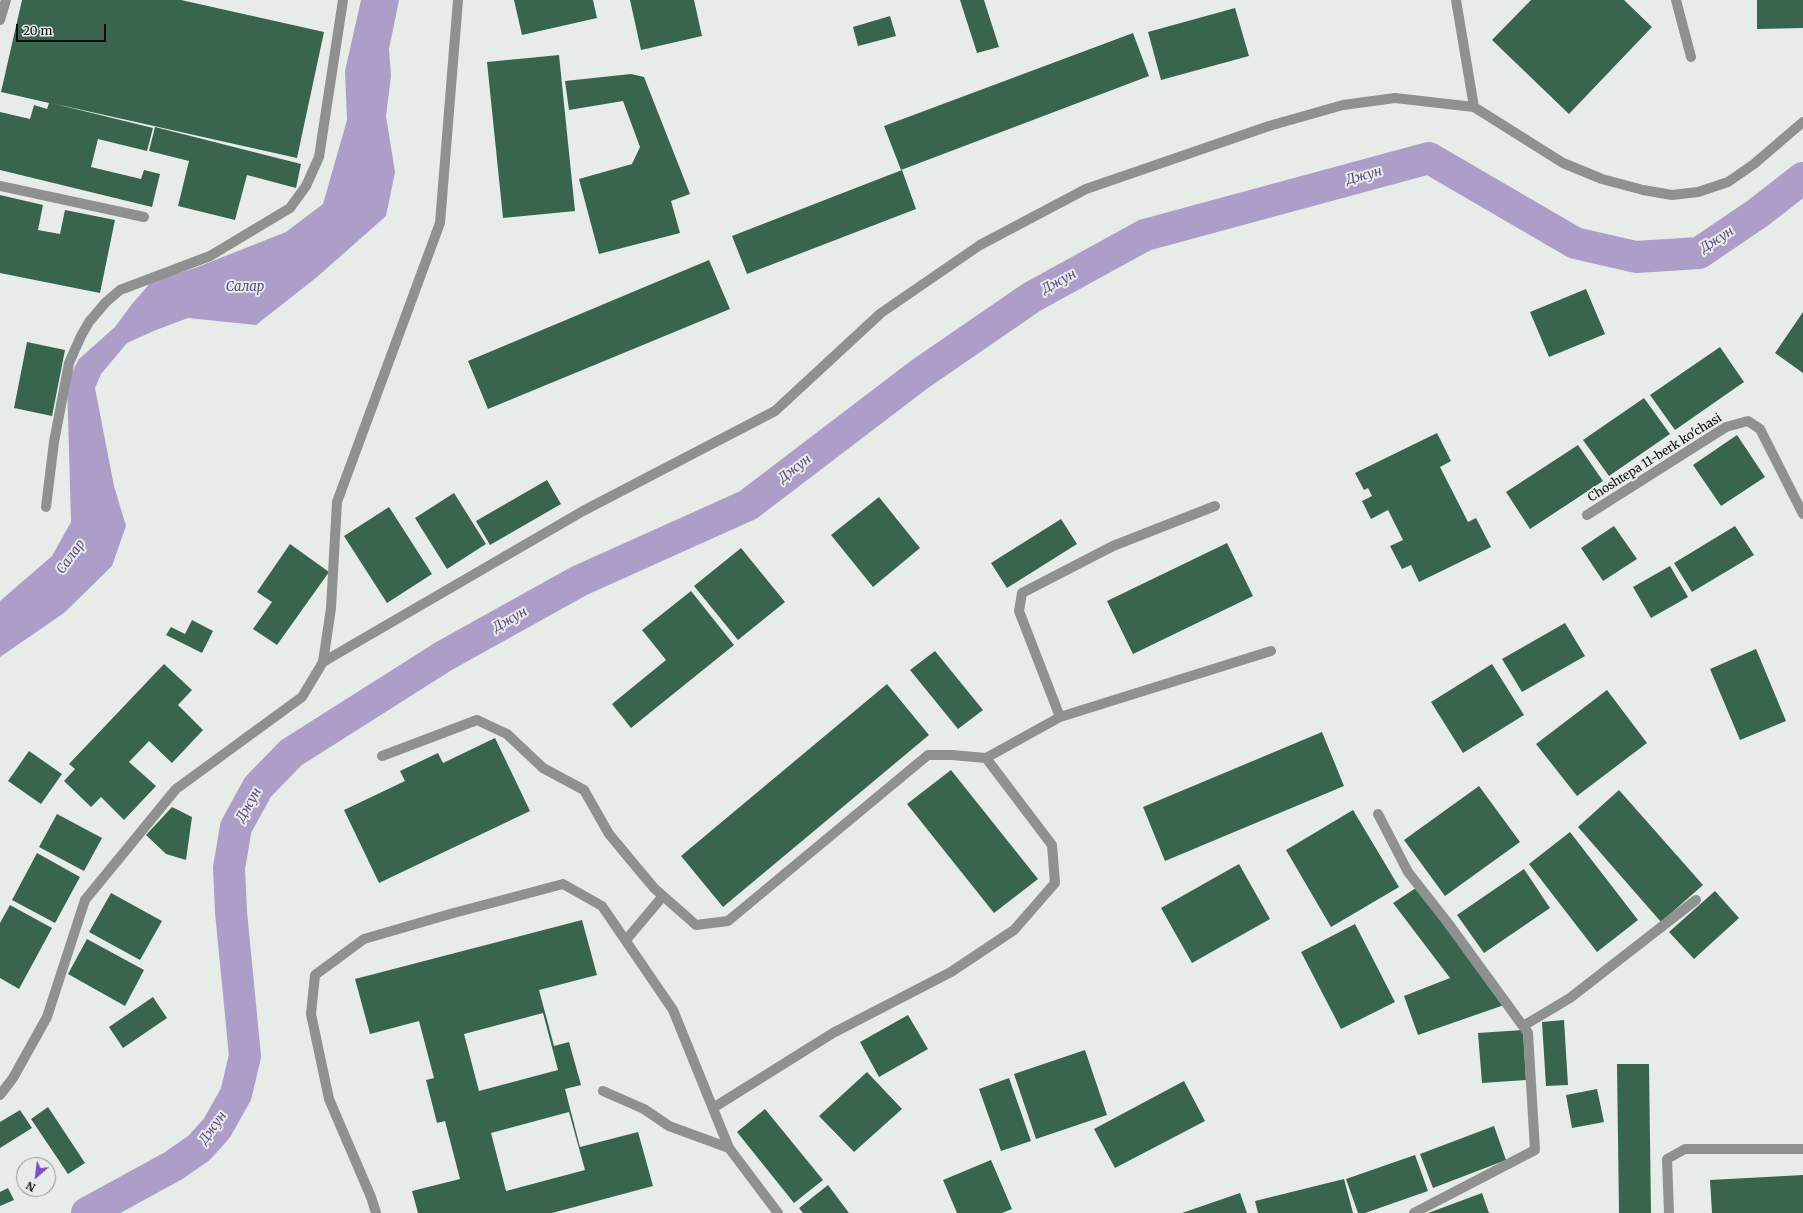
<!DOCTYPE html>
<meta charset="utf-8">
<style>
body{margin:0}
#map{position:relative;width:1803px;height:1213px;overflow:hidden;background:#e7ece9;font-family:Merriweather,serif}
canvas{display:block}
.north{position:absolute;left:16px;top:1157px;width:40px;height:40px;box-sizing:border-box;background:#e7ece9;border:1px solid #8f9391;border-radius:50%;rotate:208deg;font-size:11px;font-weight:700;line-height:16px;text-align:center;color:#0c0d0c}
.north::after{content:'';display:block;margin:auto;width:14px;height:18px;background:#7d4ac1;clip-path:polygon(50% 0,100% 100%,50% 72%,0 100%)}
.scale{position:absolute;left:16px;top:24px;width:90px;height:18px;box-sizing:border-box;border:2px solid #0c0d0c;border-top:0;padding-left:5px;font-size:12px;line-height:14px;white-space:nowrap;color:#0c0d0c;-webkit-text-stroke:3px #e7ece9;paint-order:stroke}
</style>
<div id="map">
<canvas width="1803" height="1213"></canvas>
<div class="north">N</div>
<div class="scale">20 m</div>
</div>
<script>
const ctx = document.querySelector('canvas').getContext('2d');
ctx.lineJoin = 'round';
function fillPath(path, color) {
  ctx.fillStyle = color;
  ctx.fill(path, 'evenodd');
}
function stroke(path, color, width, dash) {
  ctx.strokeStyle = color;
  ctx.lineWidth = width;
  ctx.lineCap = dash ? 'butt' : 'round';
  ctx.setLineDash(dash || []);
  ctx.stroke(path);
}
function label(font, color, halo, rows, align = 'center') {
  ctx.font = font + ' Merriweather,serif';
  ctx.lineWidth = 4;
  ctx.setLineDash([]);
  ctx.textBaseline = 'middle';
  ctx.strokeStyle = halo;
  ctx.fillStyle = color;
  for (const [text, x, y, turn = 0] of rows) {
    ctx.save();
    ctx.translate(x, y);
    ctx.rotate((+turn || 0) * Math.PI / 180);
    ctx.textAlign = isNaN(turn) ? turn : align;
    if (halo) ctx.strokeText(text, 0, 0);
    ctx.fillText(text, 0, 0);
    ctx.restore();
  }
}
fillPath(new Path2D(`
 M361,0H399L389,49L391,76L386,116L395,172L386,216L317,277L256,325L188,318L156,330L127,343L101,374L95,388L114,486L126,526L112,566L64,613L0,657V601L52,556L71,522L67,381L79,359L115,327L132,304L152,281L195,268L286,232L323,204L347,120L345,71Z`), '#ac9ec9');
stroke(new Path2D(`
 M87,1213L173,1166L199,1148L217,1128L236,1094L245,1056L231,912L229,868L236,827L258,787L291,753L444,656L579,581L748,505L920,374L1032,297L1145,235L1429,158L1575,243L1636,257L1699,253L1758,213L1803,178`), '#ac9ec9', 32);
fillPath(new Path2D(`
 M22,0H181L324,32L297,158L51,103L153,128L147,151L98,139L91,167L141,179L144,170L160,174L152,207L0,170V112L30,119L34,105L47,109L49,103L1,92Z
 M514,0H593L597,18L522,35Z
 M630,0H694L702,36L641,50Z
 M960,0H984L999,47L977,53Z
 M1531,0H1624L1652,27L1569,114L1492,40Z
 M1757,0H1803V28L1757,29Z
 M1235,8L1249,56L1161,80L1148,32Z
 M890,16L896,36L858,46L853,27Z
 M1133,33L1149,76L901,170L884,126Z
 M559,55L575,211L503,218L487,62Z
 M631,74L644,77L690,194L671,201L680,233L599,254L579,179L632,164L640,147L623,101L569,110L565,81Z
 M155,127L301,164L296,188L247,175L235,220L178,206L189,161L149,151Z
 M902,170L916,209L747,274L732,236Z
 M0,195L43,205L38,230L60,234L65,210L115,220L100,293L0,273Z
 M709,260L730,309L488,409L468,361Z
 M1586,289L1605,334L1549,357L1530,312Z
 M1803,312V373L1775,353Z
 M27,342L65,350L52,416L14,408Z
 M1720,347L1744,382L1675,430L1650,395Z
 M1644,398L1670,434L1609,476L1583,440Z
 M1437,433L1451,461L1440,467L1468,522L1476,518L1491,547L1419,582L1411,565L1402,569L1390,546L1403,540L1388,510L1371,519L1362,501L1372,496L1368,488L1364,490L1355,473Z
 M1737,435L1765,477L1721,506L1693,465Z
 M1578,445L1603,481L1530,529L1506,492Z
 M547,480L561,504L490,545L476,521Z
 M454,493L486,544L447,569L415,518Z
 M879,497L920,548L873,587L831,535Z
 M389,507L432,574L387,603L344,536Z
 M1061,519L1077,544L1007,588L991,563Z
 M1614,526L1637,559L1603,581L1581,548Z
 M1735,526L1754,555L1692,592L1674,563Z
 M1227,543L1253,596L1133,654L1107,601Z
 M290,544L329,572L277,645L253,629L272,602L257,592Z
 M741,548L785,602L738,640L694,586Z
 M1670,566L1688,597L1651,618L1633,587Z
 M691,591L734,645L631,728L612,704L666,660L642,630Z
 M192,620L213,631L202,653L166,635L171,627L185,634Z
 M1565,623L1585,656L1522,692L1502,659Z
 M1756,649L1786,721L1740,740L1710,669Z
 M935,651L983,710L958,729L910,670Z
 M164,664L192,690L178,705L203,730L172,763L149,741L129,762L156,786L124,820L101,797L91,807L64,781L75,769L69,764Z
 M1492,664L1524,715L1463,753L1431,702Z
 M887,684L929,735L723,907L681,856Z
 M1607,690L1647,743L1577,796L1536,744Z
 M1322,732L1344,786L1165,861L1143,807Z
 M495,738L530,811L379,883L344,810L405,781L400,771L438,753L443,763Z
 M29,751L62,774L41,804L8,781Z
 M951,770L1038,879L994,913L907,804Z
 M1479,786L1520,842L1445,896L1404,840Z
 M1619,790L1703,885L1661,922L1578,827Z
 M172,807L192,817L186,860L166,854L146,835Z
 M1353,810L1399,887L1331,927L1286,850Z
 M57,814L102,838L84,871L39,847Z
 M1570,832L1638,920L1597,952L1529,864Z
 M37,853L80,877L55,923L12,900Z
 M1239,864L1270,919L1192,963L1161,908Z
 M1524,869L1550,908L1484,953L1457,915Z
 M1416,888L1504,1005L1418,1035L1404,996L1450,978L1393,903Z
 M1715,891L1739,918L1694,959L1669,932Z
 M111,893L162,921L140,960L89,932Z
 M10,905L52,928L19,989L0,978V923Z
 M582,920L597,975L539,990L554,1046L569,1042L581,1085L565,1089L580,1147L638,1132L653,1186L552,1213H418L412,1191L460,1179L445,1121L437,1123L426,1080L434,1078L419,1021L370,1034L355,979ZM543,1013L558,1070L479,1091L464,1034ZM569,1112L585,1170L506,1191L491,1133Z
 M1355,924L1395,1002L1341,1029L1301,952Z
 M87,939L144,970L125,1006L68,974Z
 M153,997L167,1018L123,1048L109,1027Z
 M908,1015L928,1049L879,1077L860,1042Z
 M1564,1020L1568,1085L1546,1086L1542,1022Z
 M1523,1030L1526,1080L1482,1083L1478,1033Z
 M1085,1050L1107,1115L1036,1139L1014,1074Z
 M1617,1064H1649L1651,1213H1619Z
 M867,1072L902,1109L854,1152L819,1116Z
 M1009,1078L1031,1141L1001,1151L979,1089Z
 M1184,1081L1205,1121L1115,1168L1094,1129Z
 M1597,1089L1604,1122L1572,1128L1566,1095Z
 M48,1107L85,1163L68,1174L31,1119Z
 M765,1109L823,1180L794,1203L737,1132Z
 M20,1110L32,1128L0,1148V1122Z
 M1494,1126L1506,1160L1433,1188L1420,1154Z
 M1415,1155L1428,1191L1365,1213H1358L1346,1179Z
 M991,1160L1012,1209L1002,1213H957L943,1180Z
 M1803,1175V1213H1712L1710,1180Z
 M1344,1179L1353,1213H1258L1255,1201Z
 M828,1185L849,1213H803L799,1208Z
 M8,1188L14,1200L0,1206V1192Z
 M1240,1193L1247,1213H1182Z
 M1482,1193L1489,1213H1428Z`), '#39654e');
stroke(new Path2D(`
 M1456,0L1474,107
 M1676,0L1691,57
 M0,20L6,0
 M0,186L144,217
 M46,507L54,442L69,363L81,336L89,322L106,302L120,290L210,256L290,208L306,186L319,157L343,0
 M323,662L331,608L337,502L440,223L458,0
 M1060,717L1019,611L1022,593L1113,546L1215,506
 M382,756L477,720L507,734L543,768L584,790L609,834L654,888L696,925L728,921L928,755H952L986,758L1052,845L1055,883L1014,930L951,972L833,1033L713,1108
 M986,758L1060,717L1271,651
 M626,940L663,896
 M603,1091L644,1109L669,1126L729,1148
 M376,1213L371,1197L329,1099L311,1014L315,975L364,939L450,914L563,884L602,906L673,1010L729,1148
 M1669,1213L1667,1159L1685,1149H1803`), '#8f9190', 10);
stroke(new Path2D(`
 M1587,515L1726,427L1748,421L1760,429L1803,514
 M1378,814L1408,872L1448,923L1528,1033L1535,1150L1414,1213
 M1523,1026L1570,998L1696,900
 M0,1095L13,1078L47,1017L85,900L176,789L302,697L323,662L583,511L775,411L881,313L980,245L1086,189L1269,126L1343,105L1395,98L1474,107L1563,163L1602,179L1643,190L1672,195L1698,192L1728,182L1754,164L1803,122
 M729,1148L778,1213`), '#8f9190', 10);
label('12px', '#0c0d0c', '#e7ece9', [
 ["Choshtepa 11-berk ko'chasi",1655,458,-32]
]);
label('italic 13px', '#5d4880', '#e7ece9', [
 ["Джун",1364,176,-15],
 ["Джун",1717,240,-32],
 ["Джун",1059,282,-28],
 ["Салар",245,287],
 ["Джун",795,469,-37],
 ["Салар",71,557,-54],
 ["Джун",510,620,-29],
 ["Джун",249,805,-60],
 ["Джун",213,1128,-54]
]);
</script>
